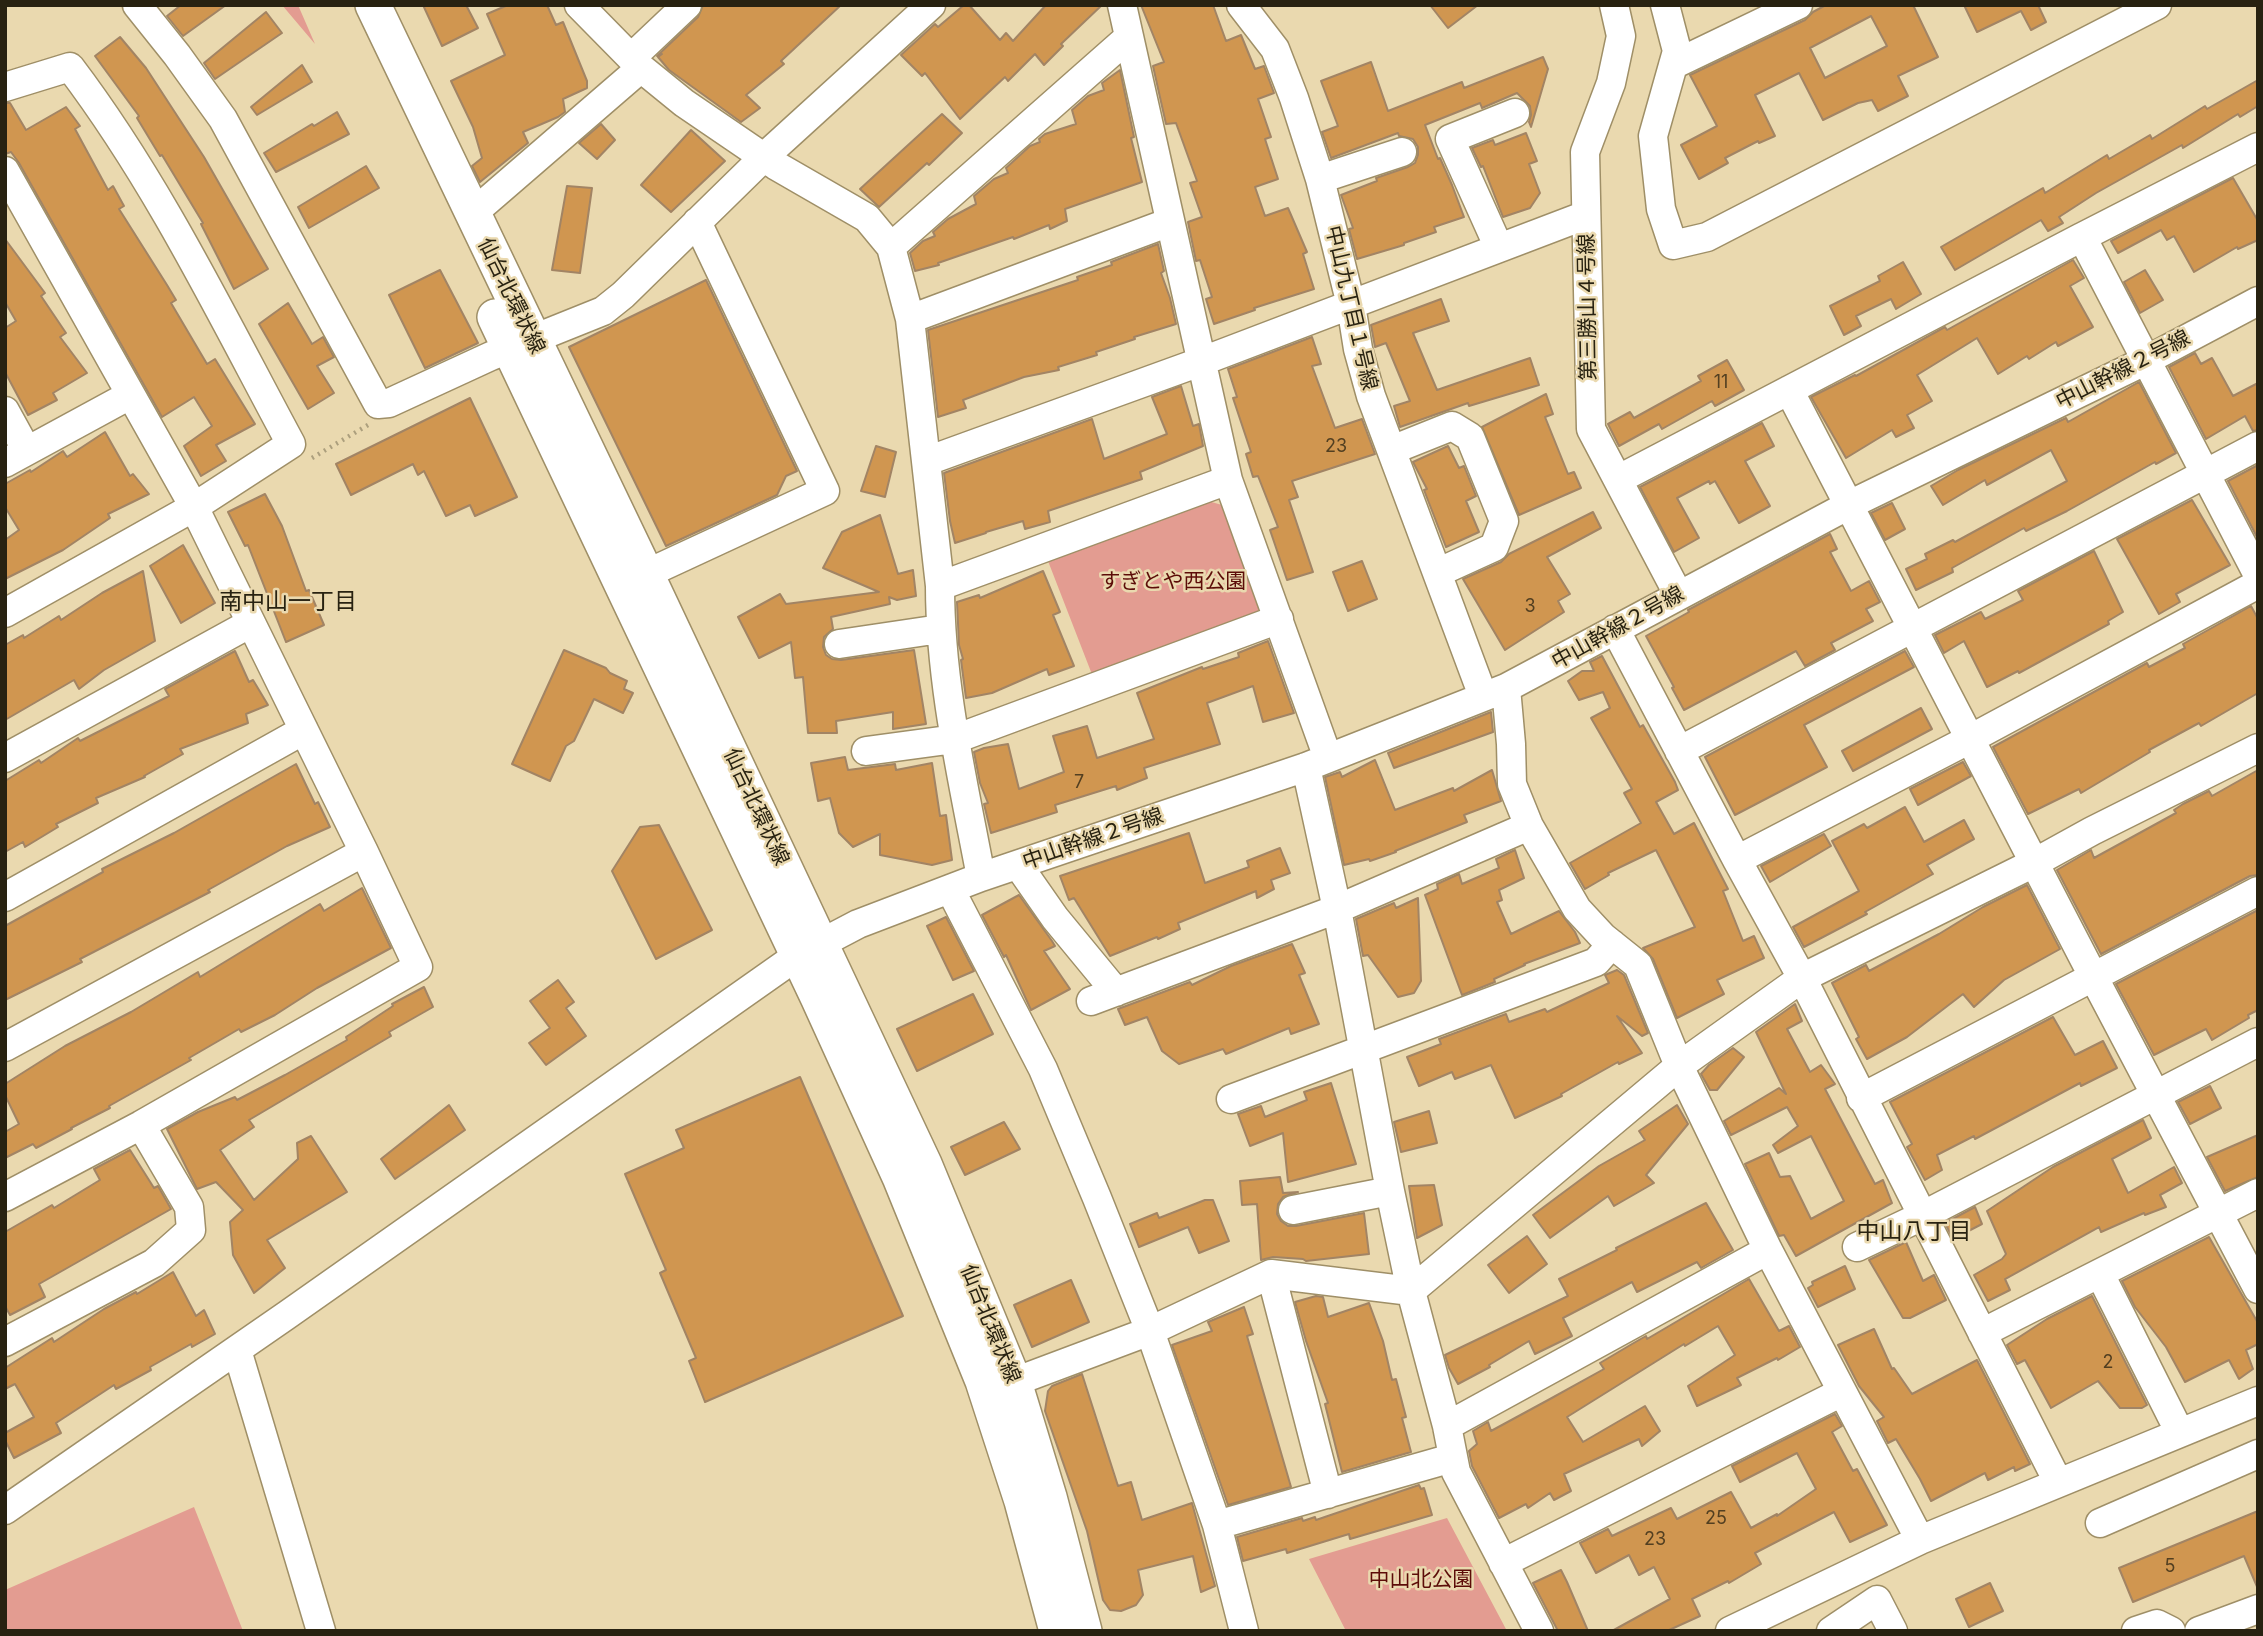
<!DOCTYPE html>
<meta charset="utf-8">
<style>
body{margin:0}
#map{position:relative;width:2263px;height:1636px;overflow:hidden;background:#ead9af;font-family:Inter,sans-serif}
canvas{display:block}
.frame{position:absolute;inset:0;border:7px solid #282211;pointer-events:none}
</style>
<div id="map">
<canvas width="2263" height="1636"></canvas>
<div class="frame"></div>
</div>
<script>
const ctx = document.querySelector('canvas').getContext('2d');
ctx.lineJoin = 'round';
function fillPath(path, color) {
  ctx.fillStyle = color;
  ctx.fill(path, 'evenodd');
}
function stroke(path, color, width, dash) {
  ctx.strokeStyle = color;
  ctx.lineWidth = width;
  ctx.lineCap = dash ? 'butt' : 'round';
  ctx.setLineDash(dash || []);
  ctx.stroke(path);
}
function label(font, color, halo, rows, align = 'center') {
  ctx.font = font + ' Inter,"Noto Sans JP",sans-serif';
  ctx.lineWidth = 5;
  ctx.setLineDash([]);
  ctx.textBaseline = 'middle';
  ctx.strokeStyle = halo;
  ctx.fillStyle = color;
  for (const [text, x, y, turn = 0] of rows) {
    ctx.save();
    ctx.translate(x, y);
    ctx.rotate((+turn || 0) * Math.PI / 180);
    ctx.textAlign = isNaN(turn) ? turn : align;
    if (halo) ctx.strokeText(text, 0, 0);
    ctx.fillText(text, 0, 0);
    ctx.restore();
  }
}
fillPath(new Path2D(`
 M282,5H298L315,44Z
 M1208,501L1222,505L1259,609L1250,624L1093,677L1048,561Z
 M194,1507L243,1631H5V1590Z
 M1447,1518L1507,1631H1346L1309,1559Z`), '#e39c91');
const building = new Path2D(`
 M181,5H226L183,36L167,16Z
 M423,5H466L478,28L442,46Z
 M508,5H547L556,25L563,22L587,81V88L563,99L565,112L558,117L523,132L528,143L480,182L472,166L482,158L473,127L451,81L505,55L487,14Z
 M703,5H841L781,61L784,64L746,95L760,108L741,122L669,70L658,57L662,54L657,56L698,17Z
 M964,5H969L1000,40L1006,33L1013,41L1046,5H1102L1061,44L1063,46L1044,65L1035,54L1008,81L1005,77L960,119L925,73L922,76L901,55L935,24L938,27Z
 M1141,5H1213L1226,41L1241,35L1255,69L1264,66L1274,93L1258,99L1271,137L1265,139L1278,179L1255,187L1265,216L1288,208L1307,252L1303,254L1314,289L1254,308L1255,310L1214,324L1206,299L1212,297L1200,260L1196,261L1188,222L1202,217L1190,183L1197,181L1176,123L1166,124L1153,66L1164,62Z
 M1430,5H1478L1448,28Z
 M1826,5H1913L1938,57L1898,76L1908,96L1878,111L1872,100L1858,103L1823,120L1799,73L1755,95L1775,136L1759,143L1758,141L1725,158L1728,163L1699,179L1681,145L1717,126L1690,75L1805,20L1813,12ZM1871,16L1887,46L1825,78L1810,48Z
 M1964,5H2038L2046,22L2031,30L2021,11L1977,32Z
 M266,12L282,33L215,79L204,63Z
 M120,37L146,68L204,157L268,269L234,289L201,224L203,223L162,155L160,156L137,118L139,116L95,56Z
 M1543,57L1548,69L1531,127L1529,122L1531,115L1530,106L1517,93L1482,108L1480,103L1425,125L1438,159L1440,158L1452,185L1464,217L1434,227L1436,232L1404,243V245L1357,259L1349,229L1353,228L1341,195L1377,181L1376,178L1408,167L1415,163L1418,155V147L1413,139L1399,136L1398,133L1331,158L1322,132L1338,126L1321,81L1371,62L1388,111L1462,82L1464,88Z
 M302,65L312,82L257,115L251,107Z
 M1120,70L1134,137L1131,138L1142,182L1065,209L1067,221L1050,229L1049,225L1014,239L1013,237L938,263L939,265L915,271L910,253L923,241L935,236L933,232L948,219L976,204L974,196L994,179L1008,173L1006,168L1030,146L1040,142L1039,139L1045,134L1076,124L1072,110L1088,96L1104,90L1102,83Z
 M2258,80V106L2240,117L2238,114L2183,148L2182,145L2096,193L2059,217L2063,223L2048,231L2041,220L1955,270L1941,247L2043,188L2045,193L2107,155L2109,159L2150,135L2152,139L2205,106L2207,109Z
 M5,103H10L26,130L66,107L80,126L75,129L108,190L113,186L124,206L119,209L167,285L176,300L171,303L207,364L215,359L255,424L216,445L226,461L201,476L184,446L212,426L194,397L162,417L19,163L11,152L5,154Z
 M337,112L349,134L276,172L264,153L312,124L314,126Z
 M942,114L962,133L929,165L927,163L879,207L860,189Z
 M601,124L615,140L597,159L579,143Z
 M691,130L725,161L671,212L641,185Z
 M1526,133L1537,161L1529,164L1540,193L1530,208L1503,217L1483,166L1481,167L1472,148L1493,140L1495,145Z
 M366,166L379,188L309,228L298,207Z
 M2233,178L2258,221V240L2238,249L2237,247L2194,272L2174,236L2167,240L2161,230L2118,253L2111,241Z
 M567,186L592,188L580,273L552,270Z
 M5,239L45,293L41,296L66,333L60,337L87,373L53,393L57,400L28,415L5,372V328L16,321L5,302Z
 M1158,244L1164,271L1161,273L1170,298L1176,324L1134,337L1135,339L1096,352L1097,355L1058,367L1059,370L1024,377L963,400L966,408L938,417L928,330L1078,280L1077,277L1112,265L1111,262Z
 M2073,260L2084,278L2070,286L2093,327L2058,346L2056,342L2029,359L2027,356L1998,374L1977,338L1917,375L1932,401L1907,415L1914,428L1896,437L1892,430L1846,458L1811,397L1855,375L1856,376L1945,327L1947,330Z
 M1903,262L1921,294L1896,309L1891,299L1856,316L1861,326L1844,335L1830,306L1880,281L1878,276Z
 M440,270L478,343L425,368L389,295Z
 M2145,270L2163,300L2140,313L2124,282Z
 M706,280L797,471L786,476L777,495L666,546L569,347Z
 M1441,299L1449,321L1413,333L1437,390L1530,358L1539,385L1469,406L1468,403L1400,427L1394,406L1410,401L1386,343L1375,347L1371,325Z
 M288,303L312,344L323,337L334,357L317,366L334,393L308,409L259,324Z
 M1312,337L1321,364L1312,366L1335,428L1362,419L1375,454L1292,481L1298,497L1289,500L1313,572L1287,580L1270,530L1278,527L1258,476L1253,477L1246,454L1251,452L1233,398L1237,397L1228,369Z
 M2195,353L2201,364L2212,358L2233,396L2258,383V430L2253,431L2245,416L2206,439L2169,367Z
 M1727,360L1744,390L1715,406L1712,401L1662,429L1659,424L1619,446L1608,424L1630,412L1634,418L1701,381L1698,376Z
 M2139,382L2176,453L2156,464L2155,462L2067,511L2026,531L2024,528L1952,568L1953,572L1916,590L1906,569L1927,559L1925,554L1953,540L1955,542L2067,481L2051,450L1987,485L1985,480L1943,505L1931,486L1958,470L2066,418L2068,422Z
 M1181,386L1193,426L1199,424L1203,446L1140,472L1142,479L1048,511L1050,522L1025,529L1023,521L986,532V533L955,543L950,521L944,473L1092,419L1104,459L1167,434L1152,397Z
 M1546,394L1553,414L1545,417L1568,474L1574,472L1581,488L1519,515L1482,427Z
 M470,398L517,497L475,516L470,505L446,516L424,471L418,475L413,464L351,495L336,464Z
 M1762,423L1774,446L1745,461L1770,506L1739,523L1715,481L1710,484L1709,481L1677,498L1699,538L1674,552L1640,487Z
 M105,432L130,476L133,474L149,494L108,514L110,518L63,550L5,579V540L19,530L5,507V484L30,470L31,472L63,451L67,457Z
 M876,446L896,452L885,497L861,491Z
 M1448,446L1459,468L1464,466L1476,496L1466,501L1479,532L1446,547L1424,490L1427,489L1413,462Z
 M2258,465V539L2228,481Z
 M265,494L282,526L306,591L309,590L324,625L286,642L248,545L245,546L228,512Z
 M2192,500L2230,565L2176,594L2180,602L2159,614L2117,539Z
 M1892,503L1905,529L1885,540L1871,513Z
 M1593,512L1601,528L1547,557L1570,594L1558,601L1564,612L1505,650L1463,579L1501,562L1509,554Z
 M880,515L898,574L913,570L916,596L897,600L889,597L890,604L831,617L833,629L824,637L823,647L826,655L832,659L841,660L914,650L926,724L893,729V712L836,721L837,733H808L803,677L795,678L791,642L759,658L738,617L780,594L786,604L879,592L823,568L842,532Z
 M1830,534L1837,549L1830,552L1851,591L1869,581L1880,602L1866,609L1873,621L1831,643L1835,650L1805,666L1796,651L1684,710L1672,688L1674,687L1646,636L1689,612L1688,610Z
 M183,545L215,603L181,623L150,566Z
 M2094,551L2123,612L2108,621L2109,624L2019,673L2018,671L1987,687L1964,641L1944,653L1935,635L1981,612L1985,619L2023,600L2018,591Z
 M1362,561L1377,599L1348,611L1333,572Z
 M143,571L155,641L104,670L79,689L74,680L5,720V645L23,635L24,638L59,616L61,620L102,593Z
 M1043,571L1060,612L1053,615L1074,666L1049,675L1047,669L992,693L966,698L961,660L963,659L959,645L957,602L979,595L980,598Z
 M2251,606L2258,619V693L2201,726L2199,723L2149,750L2150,752L2081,793L2079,789L2028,814L1993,747L2147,663L2149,667L2185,648L2183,644Z
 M1268,641L1294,713L1263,722L1253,686L1207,703L1220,744L1144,768L1147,778L1117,790L1116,786L1055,805L1057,812L991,833L984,804L988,803L980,783L974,752L984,748L1008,744L1019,789L1064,772L1053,736L1087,726L1097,758L1154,739L1137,693L1202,667L1203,669L1239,657L1238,653Z
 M564,650L606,668L610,673L627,681L624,689L633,693L623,713L594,699L574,741L566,746L550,781L512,764Z
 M235,651L249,682L253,680L268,705L246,714L248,723L180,749L183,754L144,776L145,777L96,798L98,803L56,824L58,827L25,847L23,842L5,852V781L39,760L41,763L78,738L80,741L169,696L165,689Z
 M1905,651L1914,667L1804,725L1827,767L1735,815L1705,757Z
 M1602,656L1640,727L1643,725L1675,782L1678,790L1656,802L1674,834L1694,823L1728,889L1723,891L1743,941L1754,936L1764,958L1717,980L1724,994L1677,1018L1653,959L1643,948L1695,927L1656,850L1608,873L1609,875L1585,889L1570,863L1641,823L1624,793L1632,789L1591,718L1610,708L1603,692L1579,700L1568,681L1582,671H1594L1590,662Z
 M1921,708L1932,729L1853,771L1842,751Z
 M1491,712L1493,732L1394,768L1388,753Z
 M845,757L848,770L895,764L896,770L932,763L940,816L946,815L952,860L932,865L880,855V834L853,847L839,833L830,798L818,801L811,763Z
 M1375,760L1395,810L1453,788L1454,791L1492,770L1501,801L1464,815L1467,822L1395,851L1396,852L1370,861L1369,859L1344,865L1325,777L1340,772L1342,777Z
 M1963,762L1971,776L1918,805L1910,789Z
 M296,764L315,804L318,802L330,827L287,846L208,890L210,892L80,959L82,962L5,1000V926L103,872L102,869L174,833Z
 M2258,770V875L2250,876L2101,954L2057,870L2091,850L2094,858L2176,813L2174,810L2183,804L2209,791L2212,796Z
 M1905,807L1924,842L1964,820L1974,839L1927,865L1933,874L1865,912L1867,914L1804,947L1793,927L1859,891L1832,841L1864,824L1867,828Z
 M659,825L712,930L656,959L612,871L640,827Z
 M1189,833L1205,883L1249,867L1247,861L1280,848L1290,873L1271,880L1274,889L1257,898L1256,891L1178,923L1180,929L1158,939L1157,937L1110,956L1074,898L1069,900L1060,876Z
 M1824,834L1831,846L1770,882L1761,866Z
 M1515,850L1524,878L1499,890L1502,900L1497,902L1511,934L1559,911L1575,932L1580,943L1524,964L1525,965L1494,979L1495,982L1462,995L1425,895L1438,889L1437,884L1459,874L1462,884L1499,868L1496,859Z
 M2027,885L2060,949L2004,980L1974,1007L1963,994L1907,1037L1867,1059L1856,1039L1859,1037L1832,983L1866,965L1869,971L1939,934L1983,907Z
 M362,888L391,948L317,988L275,1015L241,1032L239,1029L189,1058L191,1060L109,1106L110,1108L71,1128L72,1129L36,1148L33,1144L5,1158V1132L19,1124L5,1095V1084L65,1046L131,1012L198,972L200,977L320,904L324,911Z
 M1019,895L1052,941L1055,946L1044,951L1070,989L1031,1010L1006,955L1004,957L982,915Z
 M1418,898L1421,981L1414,993L1398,997L1368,955L1363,956L1356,919L1394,903L1396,908Z
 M2258,910V1010L2248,1015L2249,1018L2212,1040L2206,1029L2154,1055L2116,984Z
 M946,917L974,971L953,980L927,926Z
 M1292,944L1305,973L1299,975L1319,1024L1291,1034L1289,1028L1226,1054L1223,1049L1179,1064L1162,1051L1147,1017L1125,1025L1118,1009L1190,982L1192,985L1231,966Z
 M1617,970L1624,975L1648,1033L1642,1036L1617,1016L1642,1053L1619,1064L1618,1062L1561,1094L1562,1096L1515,1118L1491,1065L1455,1079L1452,1072L1419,1086L1407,1057L1441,1044L1439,1039L1506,1014L1509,1022L1545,1009L1547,1012L1609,983L1605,975Z
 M558,980L574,1002L566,1008L586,1036L546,1065L529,1043L550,1028L530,1001Z
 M424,987L433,1007L389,1032L391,1036L249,1120L254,1127L220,1150L254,1200L298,1159L297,1143L311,1136L347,1192L267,1240L285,1268L254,1293L233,1255L230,1222L243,1210L216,1182L197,1189L167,1129L198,1112L235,1097L237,1100L285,1075L347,1040L346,1037L393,1006L392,1004Z
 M973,994L993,1034L917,1071L897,1029Z
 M1795,1004L1802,1021L1787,1029L1810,1072L1821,1065L1835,1084L1825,1089L1875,1184L1883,1180L1892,1203L1796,1256L1784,1235L1779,1236L1745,1164L1769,1153L1780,1177L1790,1176L1811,1219L1844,1201L1811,1136L1778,1153L1773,1145L1798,1126L1787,1107L1731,1135L1724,1121L1779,1088L1786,1094L1756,1032Z
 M2053,1017L2075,1055L2103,1041L2117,1068L2081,1086L2080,1083L1975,1139L1974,1136L1937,1155L1942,1170L1925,1180L1907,1147L1912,1144L1890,1102Z
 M1733,1048L1744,1057L1717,1090H1710L1701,1074L1709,1065Z
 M800,1077L903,1316L705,1402L689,1361L696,1358L660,1273L666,1270L625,1174L684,1148L676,1130Z
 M1331,1083L1356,1164L1288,1182L1283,1133L1250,1146L1238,1114L1261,1106L1265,1117L1307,1100L1304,1092Z
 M2210,1086L2221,1108L2190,1124L2178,1102Z
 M449,1105L465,1130L395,1179L381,1159Z
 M1677,1105L1688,1124L1646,1175L1654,1183L1614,1206L1608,1196L1550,1238L1533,1215L1599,1166L1645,1140L1639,1131Z
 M1429,1111L1437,1143L1401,1152L1394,1122Z
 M2143,1120L2151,1138L2112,1159L2128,1193L2174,1167L2182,1183L2160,1195L2166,1207L2145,1215L2144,1213L2101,1232L2099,1227L2005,1279L2010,1290L1988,1301L1974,1275L2002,1259L2006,1254L1987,1211L2053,1167Z
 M1004,1122L1020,1149L965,1175L951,1147Z
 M2258,1135V1177L2225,1191L2207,1157Z
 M130,1150L154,1188L158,1186L171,1209L39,1284L45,1297L10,1315L5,1306V1232L52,1205L54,1208L100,1180L94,1169Z
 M1280,1177L1283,1193L1298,1192L1283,1197L1278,1204L1277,1214L1281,1221L1288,1226H1296L1364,1213L1369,1254L1306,1261L1303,1259L1273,1257L1261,1260L1257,1204L1242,1205L1240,1181Z
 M1434,1185L1442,1225L1417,1238L1409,1186Z
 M1205,1200H1213L1229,1241L1199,1253L1188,1227L1139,1247L1130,1224L1157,1213L1159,1218Z
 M1706,1203L1733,1250L1701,1268L1697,1262L1637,1292L1632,1282L1563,1318L1572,1336L1535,1354L1529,1341L1489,1365L1490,1367L1458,1384L1449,1368L1445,1355L1568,1296L1559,1279L1617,1250L1616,1248Z
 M1975,1207L1982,1224L1953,1239L1945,1223Z
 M1527,1236L1547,1264L1509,1293L1488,1265Z
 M2209,1237L2258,1323V1344L2246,1350L2253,1369L2239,1379L2229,1360L2185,1382L2166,1347L2135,1307L2122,1281Z
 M1906,1242L1923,1281L1934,1275L1946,1300L1910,1318H1903L1869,1260Z
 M1845,1266L1855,1289L1818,1307L1808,1288L1813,1285L1812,1282Z
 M173,1272L196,1316L204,1310L215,1334L192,1347L191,1344L150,1367L151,1370L116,1389L114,1385L56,1423L61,1433L14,1458L5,1440V1433L34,1417L15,1384L5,1389V1368L52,1338L54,1342L104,1309L136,1292L137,1294Z
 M1749,1279L1779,1331L1789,1326L1800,1347L1778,1360L1777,1358L1737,1378L1741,1385L1697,1406L1688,1386L1735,1355L1718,1326L1685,1346L1684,1344L1567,1417L1583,1442L1645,1406L1660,1431L1642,1446L1639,1439L1564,1474L1571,1491L1554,1500L1550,1493L1528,1508L1526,1504L1499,1518L1472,1466L1469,1451L1477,1444L1473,1431L1488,1422L1491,1431L1550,1399L1604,1369L1600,1363L1632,1344L1646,1336L1647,1339Z
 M1071,1280L1089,1322L1032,1347L1014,1305Z
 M1316,1296L1323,1297L1328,1317L1369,1303L1383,1341L1392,1380L1396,1379L1406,1417L1402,1418L1411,1452L1342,1472L1325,1404L1328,1403L1306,1341L1295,1302Z
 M2092,1296L2147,1405L2142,1408H2120L2098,1381L2051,1408L2025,1360L2017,1364L2007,1345L2047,1319Z
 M1244,1307L1253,1334L1247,1336L1291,1487L1228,1505L1172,1345L1212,1331L1208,1322Z
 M1874,1329L1892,1369L1894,1368L1912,1394L1977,1360L2030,1464L2015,1471L2014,1467L1988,1480L1985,1473L1931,1501L1920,1479L1896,1439L1888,1443L1877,1421L1884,1417L1859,1386L1838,1345Z
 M1082,1374L1118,1486L1131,1482L1142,1520L1192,1503L1215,1586L1201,1592L1193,1556L1138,1570L1143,1595L1136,1605L1121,1611L1110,1610L1103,1600L1087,1531L1045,1411L1048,1391L1052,1386Z
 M1835,1414L1842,1426L1832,1432L1853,1471L1857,1469L1887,1525L1850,1542L1834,1512L1755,1553L1761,1564L1729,1583L1728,1581L1692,1599L1700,1616L1667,1631H1612L1670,1599L1654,1567L1639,1575L1629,1555L1596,1573L1580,1543L1608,1529L1612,1536L1671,1508L1677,1519L1731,1492L1751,1528L1777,1514V1516L1816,1489L1797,1453L1740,1482L1732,1466Z
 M1419,1485L1421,1489L1424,1488L1432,1515L1350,1539L1349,1534L1287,1553L1286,1549L1243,1561L1237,1537L1302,1518L1303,1521L1315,1517L1316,1520Z
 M2258,1511V1589L2244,1556L2133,1602L2119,1568Z
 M1561,1570L1567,1582L1588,1631H1558L1533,1583Z
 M1990,1583L2003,1611L1969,1627L1956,1599Z`);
fillPath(building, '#d09650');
stroke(building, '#a28464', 2);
const minor = new Path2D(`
 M137,5L177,55L223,119L378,404L389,403L491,356L603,311L623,295L764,157L931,5
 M579,5L641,68L684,103L775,165L867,218L891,247L910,319L940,586C940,684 963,781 981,877
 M1122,5L1228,480L1328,758
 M1241,5L1275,49L1294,98L1320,179L1351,305L1358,349L1371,396L1483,696
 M1614,5L1621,36L1611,83L1585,152L1591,429L1678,594
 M1665,5L1677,51L1653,136L1661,209L1673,245L1707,237L2157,5
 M631,58L687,5
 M1673,65L1798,5
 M5,87L70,67C158,183 222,316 291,444L194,507L5,613
 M2258,147L2082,237L2258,575
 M5,171L194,507L364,852L418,967L141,1125L5,1197
 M1320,179L1402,152
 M472,214L641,68
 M891,247L1129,37
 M1499,248L1450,139L1515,113
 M910,319L1170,222
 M1789,390L2093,976L2258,1289
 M5,411L27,451
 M1392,450L1452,426L1470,437L1504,521L1494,547L1437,573
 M927,461L1200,362L1586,215
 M5,463L130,395
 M1619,479L2082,237
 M646,574L825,491L697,222
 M940,586L1228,480
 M1615,629L1737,860L1802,978L2058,1482
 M839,644L940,629
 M1506,688L1511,744L1512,784L1529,826L1577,909L1603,937L1638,965L1679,1066L1768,1250L1920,1540
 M866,751L955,739L1279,619
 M1679,751L2258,446
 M5,758L251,623
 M1306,767L1337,909L1390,1191L1411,1291L1447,1426L1456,1472L1539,1631
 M1737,860L1970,739L2258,584
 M1018,865L1055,918L1116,992
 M950,889L1043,1069L1097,1198L1150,1331L1217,1525L1244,1631
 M5,897L304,730
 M1091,1001L1337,909L1529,826
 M5,1047L364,852
 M1861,1098L2258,891
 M1231,1099L1596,962L1612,944
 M1293,1210L1390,1191
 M1857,1247L1922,1216L2258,1042
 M1271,1274L1328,1494
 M2100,1274L2180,1433
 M1982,1333L2258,1193
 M5,1342L154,1263L191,1230L189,1207L141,1125
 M237,1350L321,1631
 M1014,1382L1150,1331L1271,1274L1411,1291L1679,1066L1802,978L2034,863L2092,831L2258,748
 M1447,1426L1768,1250
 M5,1510L287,1315L797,956L858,924L981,877L1306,767L1506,688L1849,505L2145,361L2258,301
 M2100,1523L2258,1454
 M1217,1525L1452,1458
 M1503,1563L1842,1392
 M1730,1631L1920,1540L2258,1401
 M1831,1631L1877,1600L1893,1631
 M2136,1631L2157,1624L2171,1631
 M2199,1631L2258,1609`);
const major = new Path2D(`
 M373,5L646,574L924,1164L1014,1382L1049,1497L1084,1631
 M495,317L818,997L900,1177L983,1381L1022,1501L1057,1631`);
stroke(minor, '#9f8f67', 31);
stroke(major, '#9f8f67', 38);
stroke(new Path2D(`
 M312,458L368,425`), '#ac9f7d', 4.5, [2, 5]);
stroke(minor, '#fff', 28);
stroke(major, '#fff', 35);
label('18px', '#523f21', null, [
 ["11",1721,383],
 ["23",1336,447],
 ["3",1530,607],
 ["7",1079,783],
 ["2",2108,1363],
 ["25",1716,1519],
 ["23",1655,1540],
 ["5",2170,1567]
]);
label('21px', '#282211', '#ead9af', [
 ["仙台北環状線",511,296,64],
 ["第三勝山４号線",1588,307,-91],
 ["中山九丁目１号線",1351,308,77],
 ["中山幹線２号線",2123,370,-27],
 ["中山幹線２号線",1618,628,-29],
 ["仙台北環状線",756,807,65],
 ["中山幹線２号線",1093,839,-19],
 ["仙台北環状線",990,1324,68]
]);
label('21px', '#5c0c08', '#ead9af', [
 ["すぎとや西公園",1173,582],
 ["中山北公園",1421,1580]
]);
label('23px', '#282211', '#ead9af', [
 ["南中山一丁目",288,602],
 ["中山八丁目",1914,1232]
]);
</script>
